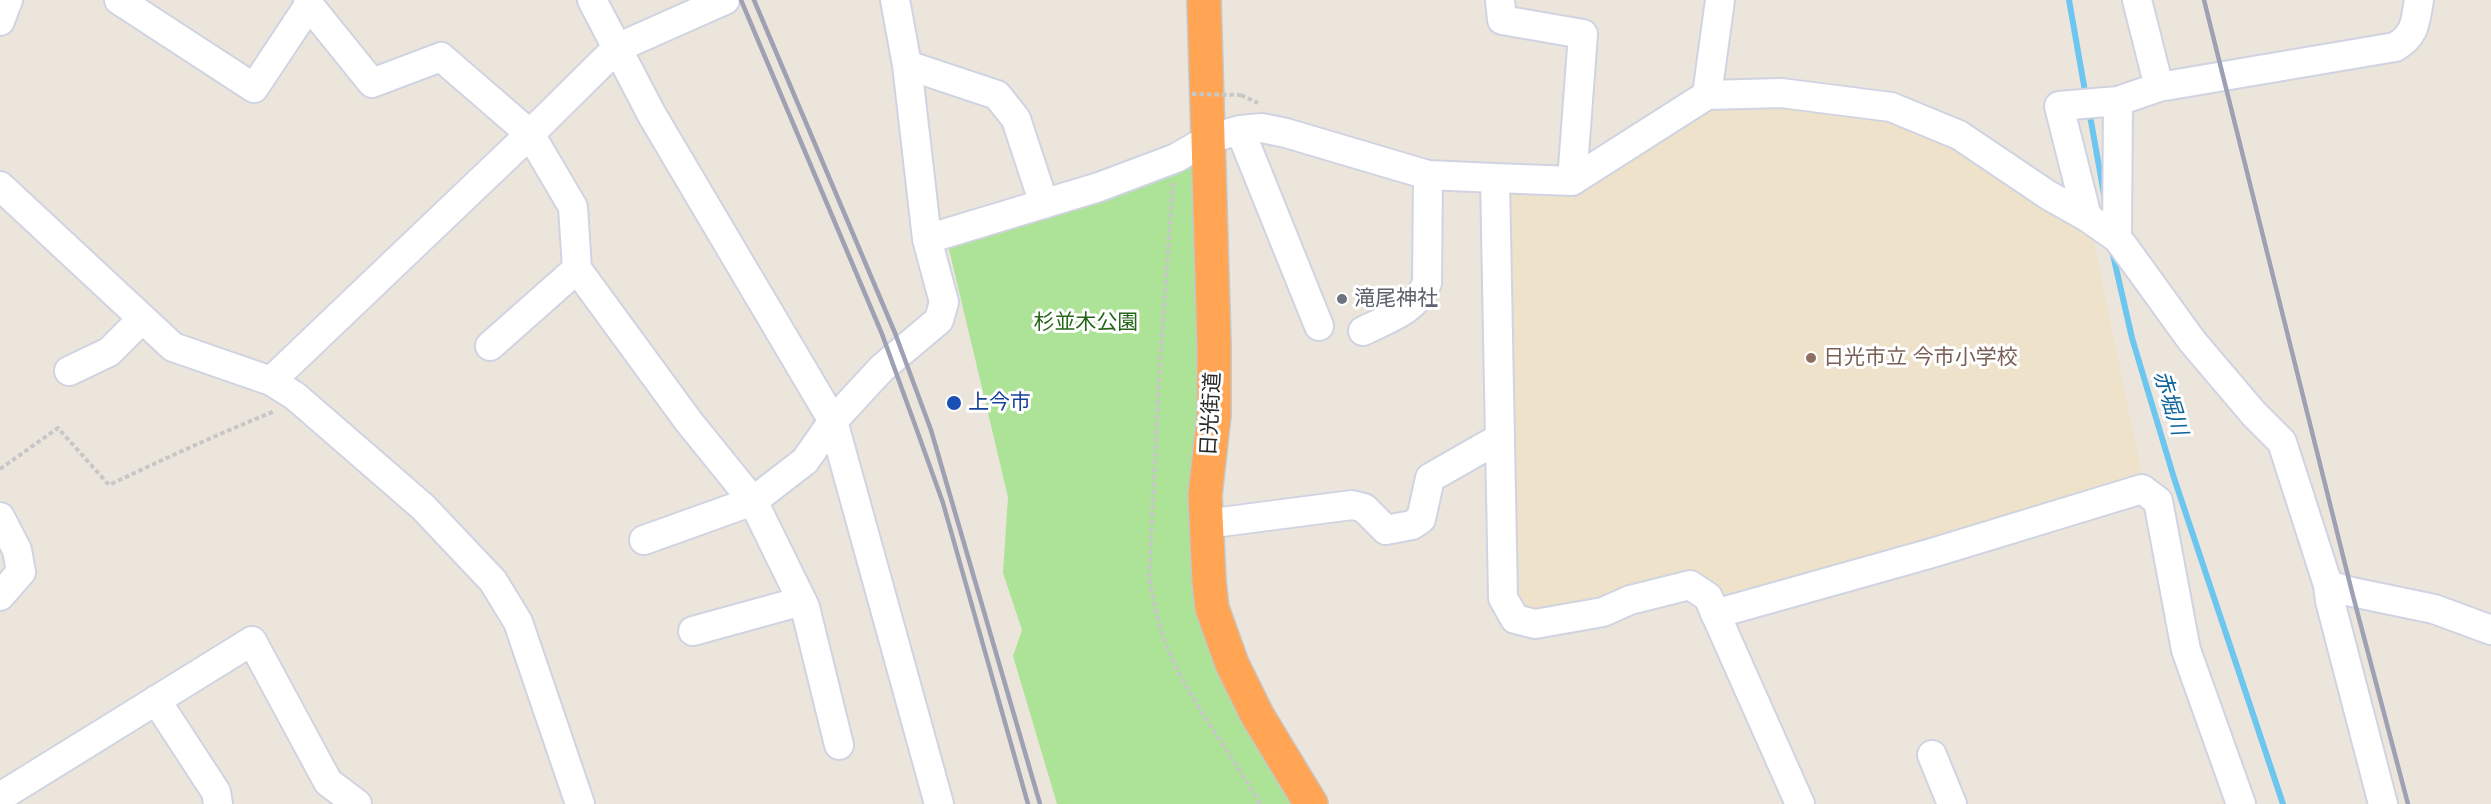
<!DOCTYPE html>
<meta charset="utf-8">
<style>
body{margin:0}
canvas{display:block;background:#ece5db}
</style>
<canvas width="2491" height="804"></canvas>
<script>
const ctx = document.querySelector('canvas').getContext('2d');
ctx.lineJoin = 'round';
function fillPath(path, color) {
  ctx.fillStyle = color;
  ctx.fill(path, 'evenodd');
}
function stroke(path, color, width, dash) {
  ctx.strokeStyle = color;
  ctx.lineWidth = width;
  ctx.lineCap = dash ? 'butt' : 'round';
  ctx.setLineDash(dash || []);
  ctx.stroke(path);
}
function label(font, color, halo, rows, align = 'center') {
  ctx.font = font + ' Quicksand,"Noto Sans JP",sans-serif';
  ctx.lineWidth = 6;
  ctx.setLineDash([]);
  ctx.textBaseline = 'middle';
  ctx.strokeStyle = halo;
  ctx.fillStyle = color;
  for (const [text, x, y, turn = 0] of rows) {
    ctx.save();
    ctx.translate(x, y);
    ctx.rotate((+turn || 0) * Math.PI / 180);
    ctx.textAlign = isNaN(turn) ? turn : align;
    if (halo) ctx.strokeText(text, 0, 0);
    ctx.fillText(text, 0, 0);
    ctx.restore();
  }
}
fillPath(new Path2D(`
 M1787,105L1891,120L1960,146L2013,181L2094,242L2142,475L1719,604L1716,588L1532,616L1507,592L1503,191L1711,107Z`), '#eee3ca');
fillPath(new Path2D(`
 M1202,151L1197,534L1305,804H1057L1013,656L1022,630L1003,573L1008,497L948,245Z`), '#ade397');
stroke(new Path2D(`
 M2069,0L2086,97
 M2089,110L2105,200
 M2111,246L2132,338L2174,478L2283,804`), '#6dc6ef', 6);
const minor = new Path2D(`
 M119,0L254,88L309,5
 M308,0L309,5L372,83L441,57L530,134L573,207L577,269
 M592,0L652,115L833,421L939,804
 M1500,0L1502,20L1583,34L1572,181
 M2137,0L2159,87
 M0,21L8,0
 M907,65L997,95L1016,119L1044,204
 M1707,95L1781,93L1891,107L1959,135L2048,195L2087,217L2117,238L2124,247L2192,341L2254,414L2282,442L2328,585L2352,592L2434,609L2491,630
 M1240,130L1319,326
 M1495,178L1572,181L1707,95L1720,0
 M0,186L173,347L271,381L295,396L423,507L493,581L518,622L580,804
 M2087,217L2059,106L2118,101L2159,87L2395,47C2416,35 2415,22 2419,0
 M2117,238L2118,101
 M927,239L1099,187L1176,158L1209,139L1240,130L1262,128L1286,133L1428,175L1495,178L1503,598L1515,619L1535,624L1603,612L1630,600L1690,585L1708,597L1800,804
 M1363,331C1389,318 1415,311 1427,283L1428,175
 M490,346L577,269L689,422L753,501L805,607L839,745
 M69,371L109,352L142,319
 M271,381L530,134L617,48L725,0
 M0,517L17,550L21,572L0,596
 M1206,524L1352,505L1364,508L1386,530L1412,525L1421,519L1430,478L1500,438
 M644,540L753,501L805,461L833,421L882,368L939,320L944,302L927,239L907,65L895,0
 M2328,585L2330,601L2383,804
 M1715,614L1932,553L2142,489L2158,501L2186,650L2241,804
 M693,631L802,601
 M156,700L216,792L218,804
 M1932,755L1952,804
 M0,797L252,641L328,782L357,804`);
const highway = new Path2D(`
 M1204,0L1214,344V415L1205,495L1209,581L1212,608L1232,664L1257,715L1311,804`);
stroke(minor, '#d0d3e2', 32);
stroke(highway, '#c7c7c7', 36);
stroke(new Path2D(`
 M1241,95L1258,103
 M1173,183L1160,361L1149,578C1154,602 1158,626 1168,649C1191,704 1231,752 1260,804
 M0,469L58,428L109,485C164,459 218,434 275,411`), '#c7c7c7', 4, [4.5, 3]);
stroke(minor, '#fff', 28);
stroke(highway, '#ffa553', 33);
stroke(new Path2D(`
 M741,0L882,334L919,436L943,503L1028,804
 M754,0L895,333L931,430L1040,804
 M2204,0L2352,592L2408,804`), '#9ea0b4', 4.5);
stroke(new Path2D(`
 M1192,94L1241,95`), '#c7c7c7', 4, [4.5, 3]);
for (const [x, y, r, color] of [
 [1342,299,6,"#6b7280"],
 [1811,358,6,"#8d6e63"],
 [954,403,8,"#1a4fb4"]
]) {
  const dot = new Path2D();
  dot.arc(x, y, r, 0, 2 * Math.PI);
  ctx.fillStyle = color;
  ctx.fill(dot);
  stroke(dot, '#fff', 2);
}
label('21px', '#5b616d', '#fff', [
 ["滝尾神社",1354,299]
], 'left');
label('21px', '#266619', '#fff', [
 ["杉並木公園",1086,323]
]);
label('21px', '#785e54', '#fff', [
 ["日光市立 今市小学校",1823,358]
], 'left');
label('21px', '#164399', '#fff', [
 ["上今市",968,403]
], 'left');
label('21px', '#292929', '#fff', [
 ["日光街道",1211,414,-87]
]);
label('italic 22px', '#0d639a', '#fff', [
 ["赤堀川",2170,403,73]
]);
</script>
